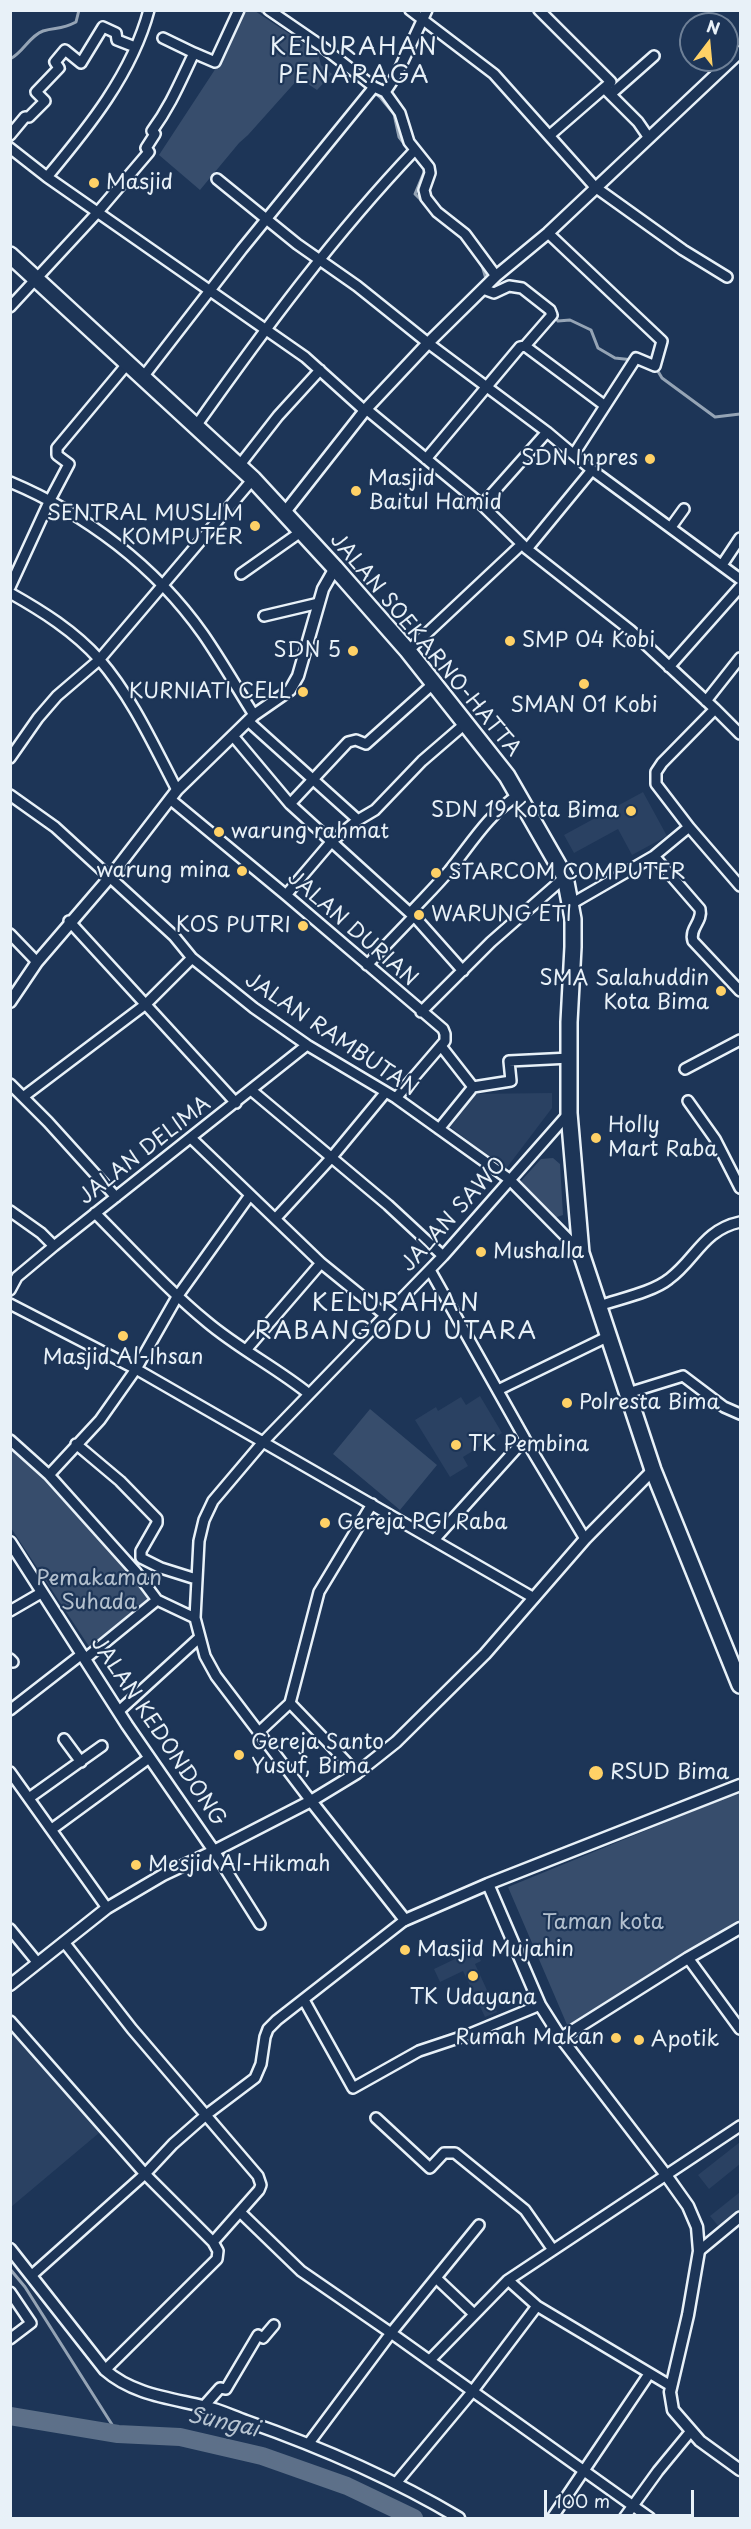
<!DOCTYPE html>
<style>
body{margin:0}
#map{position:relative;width:751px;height:2529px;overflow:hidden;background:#1d3557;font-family:"Playpen Sans",sans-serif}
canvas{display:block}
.frame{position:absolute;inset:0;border:12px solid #e8f1f8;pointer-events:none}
.north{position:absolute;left:679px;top:12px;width:60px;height:60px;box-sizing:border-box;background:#1d3557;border:2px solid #6e8097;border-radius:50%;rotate:16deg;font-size:16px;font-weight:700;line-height:24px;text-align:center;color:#e8f1f8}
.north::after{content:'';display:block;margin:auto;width:21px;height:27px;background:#ffd166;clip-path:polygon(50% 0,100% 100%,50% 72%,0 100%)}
.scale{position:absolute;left:544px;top:2490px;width:150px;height:27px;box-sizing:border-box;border:3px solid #e8f1f8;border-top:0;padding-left:8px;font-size:18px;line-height:21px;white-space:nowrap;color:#e8f1f8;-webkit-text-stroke:4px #1d3557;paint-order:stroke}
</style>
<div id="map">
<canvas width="751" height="2529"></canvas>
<div class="frame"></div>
<div class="north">N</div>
<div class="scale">100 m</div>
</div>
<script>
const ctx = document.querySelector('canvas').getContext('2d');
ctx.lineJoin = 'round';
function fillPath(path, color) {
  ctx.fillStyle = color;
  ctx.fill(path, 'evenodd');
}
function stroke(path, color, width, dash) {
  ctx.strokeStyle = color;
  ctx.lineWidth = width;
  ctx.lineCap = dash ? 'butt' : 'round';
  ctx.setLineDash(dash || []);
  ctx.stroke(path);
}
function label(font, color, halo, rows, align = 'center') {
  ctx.font = font + ' "Playpen Sans",sans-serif';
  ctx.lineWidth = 4.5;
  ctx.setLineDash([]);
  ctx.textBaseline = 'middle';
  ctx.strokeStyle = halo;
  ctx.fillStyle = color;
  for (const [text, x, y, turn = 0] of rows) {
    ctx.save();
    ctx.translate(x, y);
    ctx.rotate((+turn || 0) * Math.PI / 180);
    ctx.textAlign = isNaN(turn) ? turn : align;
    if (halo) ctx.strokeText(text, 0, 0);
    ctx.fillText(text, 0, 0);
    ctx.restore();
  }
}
fillPath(new Path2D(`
 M643,792L667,836L632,855L618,829L574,853L564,835Z
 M552,1093V1108L505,1170L448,1125L469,1094Z
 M480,1396L502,1433L463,1457L468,1466L450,1477L415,1420L436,1407L438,1411L461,1397L466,1405Z
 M471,1939L481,1961L475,1964L497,2012L485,2017L463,1971L440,1982L434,1969L455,1959L451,1948Z
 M11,2029L99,2133L11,2207H10Z
 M740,2142V2164L709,2189L698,2175Z
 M740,2192V2212L720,2228L710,2216Z`), '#2a4162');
fillPath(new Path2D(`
 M244,11H255L318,53L321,65L332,74L317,90L299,78L248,135L239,143L200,190L159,155L214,71Z
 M553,1158L560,1164L563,1215L554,1218L521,1181L541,1159Z
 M370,1409L437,1465L400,1510L333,1454Z
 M10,1444L70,1501L153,1599L90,1648L11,1528Z
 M740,1792V1919L568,2027L508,1887Z`), '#374d6c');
stroke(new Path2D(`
 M260,10L328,56
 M10,59C23,53 29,36 43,31C56,27 61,30 76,22L79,10
 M342,68L380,97L394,114L399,137L410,151
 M414,156L425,170L415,194L432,211
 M481,262L487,282
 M554,316L558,321L570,320L591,330L598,348L615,358L633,360
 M656,368L662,378L715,417L740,414
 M10,2269L25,2287L118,2434`), '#95a4b5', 3);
stroke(new Path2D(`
 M10,2416L118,2434L180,2437L262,2456L347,2486L414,2518`), '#5d7089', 18);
const minor = new Path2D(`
 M269,10L320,45L374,87L385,92L400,113L409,142L429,167L430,173L424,190L426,198L437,212L465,234L496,276
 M410,10L494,74L595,187L683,250L727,277
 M539,10L611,82L550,135
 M163,38L194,53
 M604,88L638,122L649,138
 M385,92L397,74L427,10
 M611,94L654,56
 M10,135L25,117H29L45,101L36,92L59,68L55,62L65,50L81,63L103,27L116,33L117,40L135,47
 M10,148L47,177L305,357L365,411
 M47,177C88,128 132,74 149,10
 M217,179L297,244L357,286L428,343L547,432L592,470L740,579
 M548,233L662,341L655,366L636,358L574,454
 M10,307L97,213L149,152L146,148L155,134L152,131C171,105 180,82 194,53L215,62L239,10
 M525,346L604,405
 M143,377L242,249L374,87
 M366,409L482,505L527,549L630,630L715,709
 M196,426C264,330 334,235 415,150
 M426,459L520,347L525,346L552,315L550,310L522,288L509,286L494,293L483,289
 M239,466L278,416L320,370
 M10,482C86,514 155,566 203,634C221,660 237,688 254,715
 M482,505L547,432
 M671,527L684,509
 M527,549L592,470
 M722,565L740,538
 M241,574L302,531
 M10,587L50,500L69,464L57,455V448L128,363
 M10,593C42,611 74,631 99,659C132,697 154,746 177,790
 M264,616L319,603
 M408,651L522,544
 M669,667L740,587
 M706,701L740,658
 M248,721L358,820
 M233,736L290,804L410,913
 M10,758L38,718L57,696L99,660L253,479
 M10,795L55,827L174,936L192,958L254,1008L307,1045L396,1098L509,1179L580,1251
 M170,799L286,895L443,1029L445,1034V1041L396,1098
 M290,804L348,742L356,740L366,744L434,683
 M689,827L740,886
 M654,856L700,909C703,922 689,928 693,941L740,991
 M286,895L332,841L358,820L375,810L422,761L466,723
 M571,904L654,856L689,827L656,784V772L662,763L715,709L740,734
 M414,916L463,971
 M69,921L236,1103
 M10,934L37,962
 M367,965L414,916L410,913C423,899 437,885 449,871C471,844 488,815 518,795
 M421,1012L491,942L565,877
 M685,1069L740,1040
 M10,1084L48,1122L116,1197
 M473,1087L511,1081L509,1061L570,1058
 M251,1090L388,1205L443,1256
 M23,1097L146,1004L192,958
 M688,1101L715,1139L740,1188
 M439,1129L473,1087L441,1046
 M191,1138L321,1263L385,1315
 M10,1211L41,1233L54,1246
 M95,1213C132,1250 167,1289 207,1322C239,1349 277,1368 309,1394
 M276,1218L332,1157L385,1093
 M430,1270L525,1439L585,1539
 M10,1290L17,1277L54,1246L307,1045
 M10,1304L136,1369L534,1598
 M599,1306C619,1299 653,1292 669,1279C696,1259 703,1230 740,1222
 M246,1350L321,1263
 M498,1390L609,1336
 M628,1393L683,1376L724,1407L740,1414
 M10,1440L49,1475L136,1572L157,1600L195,1618
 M76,1444L120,1481L157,1519V1523L141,1551V1558L161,1568L196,1579
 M49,1475L100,1420L136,1369L177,1297L250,1195
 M434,1540L525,1439
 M10,1611L41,1593
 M86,1658L157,1600
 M10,1659L13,1662
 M290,1703L357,1773
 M10,1710L82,1654
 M119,1711L199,1638
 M259,1732L290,1703L319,1592L372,1504
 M64,1739L81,1762
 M10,1772L107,1908
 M29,1798L102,1746
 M311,1801L216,1676L205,1656L195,1618L199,1541L204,1520L213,1501L263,1442L443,1256L569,1113
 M52,1829L149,1758
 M214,1851L260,1924
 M10,1929L37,1962
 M688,1958L740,2029
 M304,2000L353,2088L419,2051L470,2034L540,2005
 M10,2021L145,2174L213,2242L259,2190L261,2185L258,2176L132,2029L64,1942
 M376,2118L430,2168L444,2153H455L525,2210L553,2250
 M240,2212L301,2271L391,2333L479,2225
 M699,2251L740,2217
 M32,2275L145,2174L173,2144L206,2115L255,2078L261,2064L265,2037L268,2029L277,2020L405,1920
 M436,2278L474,2314
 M508,2280L537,2306L671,2386
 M10,2292L31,2323L10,2339
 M430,2360L508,2280L740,2126
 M105,2370L217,2259L218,2251L213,2242
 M204,2406L220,2388L226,2389L258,2335L263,2338L274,2325
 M309,2443L391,2333L650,2518
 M396,2483L472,2392L537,2306
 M552,2518L649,2374
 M624,2518L658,2471L691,2431`);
const tertiary = new Path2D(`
 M285,512L366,409L428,343L496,276L548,233L740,52
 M10,1002L37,962L110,877L177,790L254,715L290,690L298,676L323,589L335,568
 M10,1542L127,1725L214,1851
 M311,1801L405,1920L488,1884L740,1785
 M488,1884L540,2005L561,2038L666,2175L688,2206L697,2227L699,2251L688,2315L670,2392L673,2410L700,2441L740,2470
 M10,1985L107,1908L163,1875L214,1851L311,1801L357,1773L396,1742L485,1654L585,1539L653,1470
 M561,2038L688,1958L740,1928
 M10,2249L105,2370C132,2394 169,2398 203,2406C218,2409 232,2416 246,2421C320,2447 392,2478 459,2518`);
const trunk = new Path2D(`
 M10,255L253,479L335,568L408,651L507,776L565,877L573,919V947L569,1022V1113L581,1253L653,1470L740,1685`);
stroke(minor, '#e8f1f8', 14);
stroke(tertiary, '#e8f1f8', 15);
stroke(trunk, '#e8f1f8', 20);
stroke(minor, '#1d3557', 9);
stroke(tertiary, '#1d3557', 10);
stroke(trunk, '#1d3557', 15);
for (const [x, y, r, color] of [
 [94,183,6,"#ffd166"],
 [650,459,6,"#ffd166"],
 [356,491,6,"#ffd166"],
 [255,526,6,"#ffd166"],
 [510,641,6,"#ffd166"],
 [353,651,6,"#ffd166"],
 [584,684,6,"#ffd166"],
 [303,692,6,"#ffd166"],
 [631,811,6,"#ffd166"],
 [219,832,6,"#ffd166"],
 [242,871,6,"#ffd166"],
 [436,873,6,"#ffd166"],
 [419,915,6,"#ffd166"],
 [303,926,6,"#ffd166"],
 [721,991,6,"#ffd166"],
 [596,1138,6,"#ffd166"],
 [481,1252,6,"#ffd166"],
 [123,1336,6,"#ffd166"],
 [567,1403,6,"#ffd166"],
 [456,1445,6,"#ffd166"],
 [325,1523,6,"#ffd166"],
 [239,1755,6,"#ffd166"],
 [596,1773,8,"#ffd166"],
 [136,1865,6,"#ffd166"],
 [405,1950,6,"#ffd166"],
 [473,1976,6,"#ffd166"],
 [616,2038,6,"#ffd166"],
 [639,2040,6,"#ffd166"]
]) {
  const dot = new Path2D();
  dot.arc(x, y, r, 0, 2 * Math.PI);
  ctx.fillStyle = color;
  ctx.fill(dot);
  stroke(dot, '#1d3557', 2);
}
label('21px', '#e8f1f8', '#1d3557', [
 ["Masjid",106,183],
 ["SDN Inpres",638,459,"right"],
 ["Masjid",368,479],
 ["Baitul Hamid",368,503],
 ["SENTRAL MUSLIM",243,514,"right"],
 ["KOMPUTER",243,538,"right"],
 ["SMP 04 Kobi",522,641],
 ["SDN 5",341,651,"right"],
 ["KURNIATI CELL",291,692,"right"],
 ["SMAN 01 Kobi",584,706,"center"],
 ["SDN 19 Kota Bima",619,811,"right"],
 ["warung rahmat",231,832],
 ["warung mina",230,871,"right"],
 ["STARCOM COMPUTER",448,873],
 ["WARUNG ETI",431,915],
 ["KOS PUTRI",291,926,"right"],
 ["SMA Salahuddin",709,979,"right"],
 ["Kota Bima",709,1003,"right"],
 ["Holly",608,1126],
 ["Mart Raba",608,1150],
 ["Mushalla",493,1252],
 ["Masjid Al-Ihsan",123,1358,"center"],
 ["Polresta Bima",579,1403],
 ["TK Pembina",468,1445],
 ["Gereja PGI Raba",337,1523],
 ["Gereja Santo",251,1743],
 ["Yusuf, Bima",251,1767],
 ["RSUD Bima",610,1773],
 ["Mesjid Al-Hikmah",148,1865],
 ["Masjid Mujahin",417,1950],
 ["TK Udayana",473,1998,"center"],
 ["Rumah Makan",604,2038,"right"],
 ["Apotik",651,2040]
], 'left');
label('21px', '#e8f1f8', '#1d3557', [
 ["JALAN SOEKARNO-HATTA",425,645,50],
 ["JALAN DURIAN",352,929,41],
 ["JALAN RAMBUTAN",331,1035,34],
 ["JALAN DELIMA",145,1151,-38],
 ["JALAN SAWO",454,1215,-48],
 ["JALAN KEDONDONG",158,1732,56]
]);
label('21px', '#b3c0ce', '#1d3557', [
 ["Pemakaman",99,1579],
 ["Suhada",99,1603],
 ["Taman kota",603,1923]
]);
label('italic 22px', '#b7c4d1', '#1d3557', [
 ["Sungai",223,2423,12]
]);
ctx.letterSpacing = '1.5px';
label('24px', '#e8f1f8', '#1d3557', [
 ["KELURAHAN",354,48],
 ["PENARAGA",354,76],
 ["KELURAHAN",396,1304],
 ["RABANGODU UTARA",396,1332]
]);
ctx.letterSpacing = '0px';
</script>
